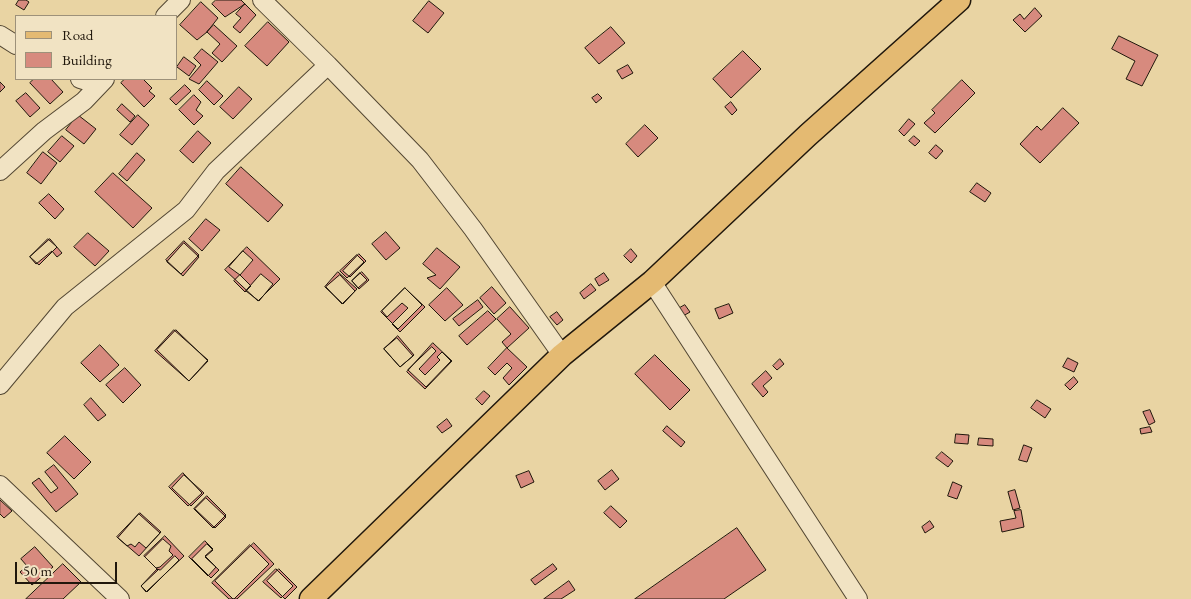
<!DOCTYPE html>
<style>
body{margin:0}
#map{position:relative;width:1191px;height:599px;overflow:hidden;background:#e9d4a3;font-family:"EB Garamond",serif}
canvas{display:block}
.legend{position:absolute;left:15px;top:15px;width:162px;height:65px;box-sizing:border-box;background:#f1e3c3;border:1px solid #9d917a;margin:0;padding:6px 9px;list-style:none;font-size:15px;color:#20170c}
.legend li{display:flex;align-items:center;gap:10px;height:25px}
.legend b{width:25px;border:1px solid #9d917a}
.scale{position:absolute;left:15px;top:562px;width:102px;height:22px;box-sizing:border-box;border:2px solid #20170c;border-top:0;padding-left:6px;font-size:15px;line-height:18px;white-space:nowrap;color:#20170c;-webkit-text-stroke:4px #f1e3c3;paint-order:stroke}
</style>
<div id="map">
<canvas width="1191" height="599"></canvas>
<ul class="legend">
<li><b style="height:6px;background:#e4ba72"></b>Road</li>
<li><b style="height:14px;background:#d78a7e"></b>Building</li>
</ul>
<div class="scale">50 m</div>
</div>
<script>
const ctx = document.querySelector('canvas').getContext('2d');
ctx.lineJoin = 'round';
function fillPath(path, color) {
  ctx.fillStyle = color;
  ctx.fill(path, 'evenodd');
}
function stroke(path, color, width, dash) {
  ctx.strokeStyle = color;
  ctx.lineWidth = width;
  ctx.lineCap = dash ? 'butt' : 'round';
  ctx.setLineDash(dash || []);
  ctx.stroke(path);
}
const building = new Path2D(`
 M19,0H26L29,2L24,10L16,5Z
 M216,0H241L245,4L225,17L212,4Z
 M429,1L444,13L428,33L413,21Z
 M201,2L218,18L207,32L197,40L180,25Z
 M245,4L256,15L240,33L233,27L241,18L236,14Z
 M1035,8L1042,16L1025,32L1013,20L1020,14L1024,19Z
 M268,22L289,42L267,66L245,46Z
 M214,25L237,46L222,62L212,53L220,44L207,32Z
 M611,27L625,43L599,64L585,48Z
 M1119,36L1158,55L1142,86L1126,79L1135,61L1112,49Z
 M202,49L218,62L199,84L189,79L201,65L194,58Z
 M743,51L761,69L731,98L713,79Z
 M184,57L196,66L189,76L177,67Z
 M628,65L633,73L622,79L617,71Z
 M34,79H51L63,92L50,104L30,83Z
 M125,79H143L152,88L149,91L155,96L144,107L121,83Z
 M962,80L975,93L935,133L924,123L935,113L932,110Z
 M207,81L223,96L214,105L199,90Z
 M0,82L5,87L0,92Z
 M185,85L191,91L176,105L170,99Z
 M239,87L252,99L233,119L220,107Z
 M26,93L40,108L30,117L16,101Z
 M598,94L602,98L596,103L592,98Z
 M194,95L201,102L196,110L203,116L194,125L179,110Z
 M731,102L737,110L732,115L725,107Z
 M122,104L135,116L130,122L117,110Z
 M1063,108L1079,123L1040,163L1020,144L1037,126L1041,130Z
 M78,115L96,129L84,144L66,130Z
 M138,115L149,125L132,145L120,135Z
 M909,119L915,124L904,136L899,131Z
 M645,125L658,138L638,157L626,144Z
 M198,131L211,143L193,163L180,151Z
 M62,136L74,146L60,162L48,152Z
 M914,136L920,141L915,146L909,141Z
 M936,145L943,151L936,159L929,153Z
 M43,152L57,163L41,184L27,173Z
 M137,153L145,160L127,181L119,174Z
 M241,167L283,205L268,222L226,184Z
 M113,173L152,208L133,228L95,192Z
 M977,183L991,193L985,202L970,192Z
 M49,194L64,209L55,219L39,203Z
 M206,219L220,230L202,251L189,239Z
 M386,232L400,248L386,260L372,244Z
 M88,233L109,251L95,266L74,247Z
 M48,239L57,247L39,265L30,257Z
 M50,239L62,253L57,257L52,251L36,264L30,257Z
 M184,241L199,255L181,274L166,260Z
 M184,243L199,257L183,276L167,262Z
 M247,247L280,279L258,301L225,270Z
 M437,248L460,267L440,289L427,278L436,275L423,264Z
 M631,249L637,256L631,263L624,256Z
 M243,251L253,260L240,275L229,267Z
 M359,254L366,261L350,277L343,271Z
 M357,255L364,262L347,278L340,271Z
 M338,272L357,289L343,304L325,287Z
 M362,272L369,280L359,289L352,281Z
 M360,273L367,280L358,288L352,281Z
 M604,273L609,280L599,286L595,279Z
 M261,274L273,284L259,301L246,291Z
 M240,275L251,286L245,292L234,281Z
 M340,275L355,291L342,304L326,287Z
 M591,284L596,290L584,299L580,293Z
 M492,287L506,303L494,314L480,298Z
 M405,288L422,305L398,329L381,312Z
 M405,288L425,307L400,332L392,324L408,308L402,303L387,317L382,311Z
 M447,288L463,305L445,321L429,305Z
 M478,300L483,307L459,326L453,319Z
 M729,304L733,313L719,319L715,309Z
 M685,305L690,312L683,316L678,309Z
 M510,307L529,328L507,348L502,342L511,334L497,319Z
 M488,311L496,319L467,345L459,336Z
 M557,312L563,320L557,325L550,317Z
 M174,330L208,360L189,381L155,351Z
 M176,330L208,361L189,381L157,350Z
 M398,336L414,355L400,367L384,349Z
 M397,338L413,356L400,367L384,349Z
 M433,343L452,361L425,389L407,372Z
 M100,345L119,365L100,382L81,363Z
 M432,347L436,351L419,369L425,375L440,360L437,357L442,352L451,361L426,387L408,370Z
 M507,348L527,367L509,385L503,378L512,368L507,363L495,375L488,368Z
 M655,355L690,390L670,410L635,374Z
 M1068,358L1078,363L1074,372L1063,367Z
 M780,359L784,364L777,370L773,366Z
 M125,368L141,385L123,403L106,385Z
 M766,371L772,378L763,386L768,392L763,397L752,384Z
 M1074,377L1078,382L1070,390L1065,385Z
 M484,391L490,396L482,405L476,399Z
 M91,398L106,415L98,421L84,405Z
 M1037,400L1051,409L1045,418L1031,408Z
 M1150,410L1155,422L1149,425L1143,412Z
 M447,419L452,426L442,433L437,427Z
 M667,426L685,442L681,447L663,431Z
 M1150,427L1152,432L1141,434L1140,429Z
 M956,434L969,435L968,444L955,443Z
 M65,436L91,462L74,479L47,453Z
 M979,438L993,439V446L978,445Z
 M1024,445L1032,448L1027,462L1019,460Z
 M942,452L953,461L948,467L936,458Z
 M54,465L78,494L56,512L32,483L39,478L51,493L58,488L45,472Z
 M612,470L619,479L605,490L598,481Z
 M529,471L534,482L521,488L516,476Z
 M183,473L202,493L188,506L169,487Z
 M184,475L204,493L191,506L172,488Z
 M953,482L962,486L957,499L948,496Z
 M1015,490L1020,508L1013,510L1008,492Z
 M207,496L226,515L213,528L194,509Z
 M206,498L226,517L215,528L195,509Z
 M0,500L12,511L4,518L0,514Z
 M611,506L627,521L620,528L604,513Z
 M1021,510L1024,527L1002,532L1000,521L1016,518L1014,511Z
 M140,513L161,532L139,556L117,537Z
 M139,514L160,533L146,548L139,542L135,547L131,544L127,546L118,538Z
 M930,521L934,527L925,533L922,527Z
 M737,528L766,570L724,599H635Z
 M165,536L184,556L146,592L141,586L158,570L144,556Z
 M163,539L171,546L169,551L173,555L160,567L156,568L145,557Z
 M205,541L213,549L205,556L216,567L208,576L189,557Z
 M254,543L274,564L237,599H233L215,581Z
 M207,544L213,550L205,557L219,570L211,578L192,559Z
 M250,545L269,564L234,599H229L212,583Z
 M35,547L53,567L32,585L20,572L27,566L21,559Z
 M175,556L179,560L147,592L141,586L157,569L160,570Z
 M63,564L81,582L63,599H26Z
 M553,564L557,569L535,585L531,580Z
 M276,569L293,586L281,598L263,582Z
 M279,569L297,587L285,599L267,581Z
 M569,581L575,590L561,599H544Z`);
fillPath(building, '#d78a7e');
stroke(building, '#20170c', 1);
const minor = new Path2D(`
 M262,0L328,65L420,160L473,229L562,355
 M165,16L181,0
 M0,35L16,45
 M80,79L99,85
 M0,171L44,131L84,101L105,79
 M652,282L858,599
 M0,385L65,307L186,210L216,171L328,65
 M0,485L120,599`);
const major = new Path2D(`
 M311,599L562,355L652,282L808,135L959,0`);
stroke(minor, '#524632', 20);
stroke(major, '#20170c', 25);
stroke(minor, '#f1e3c3', 18);
stroke(major, '#e4ba72', 22);
</script>
